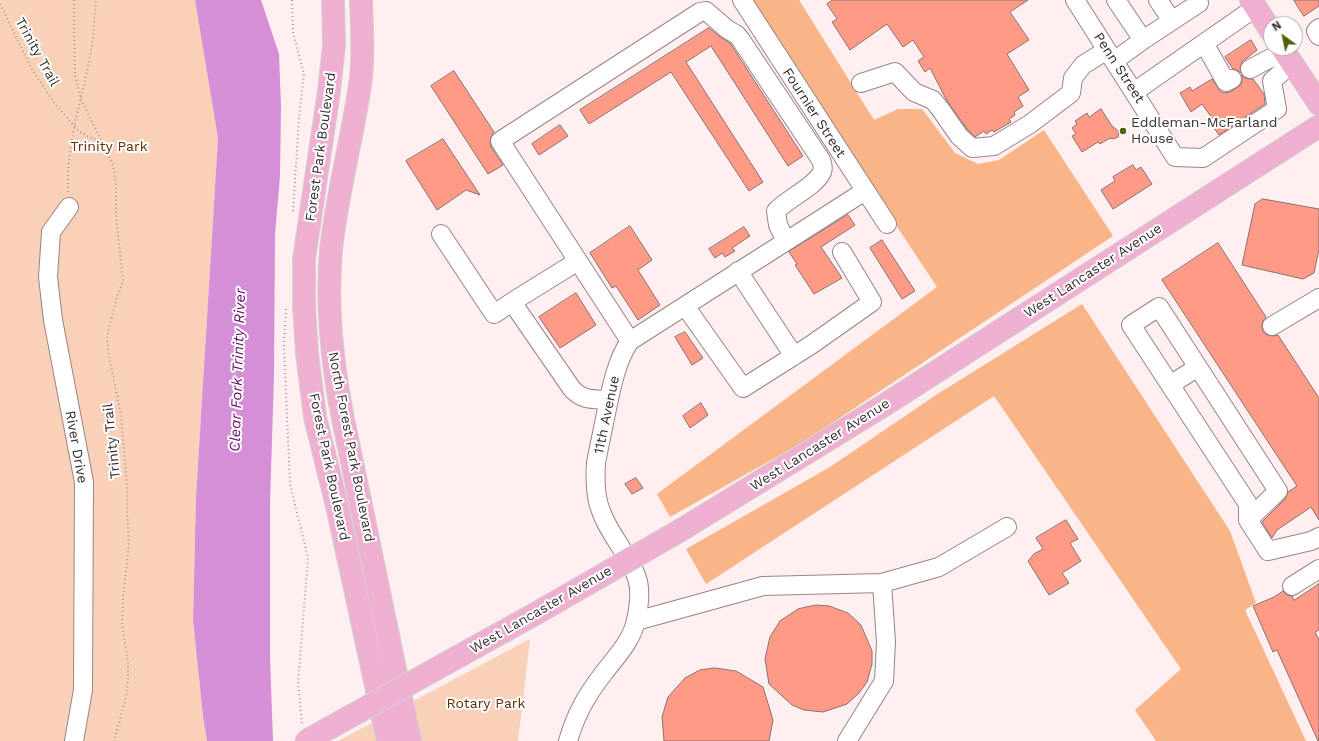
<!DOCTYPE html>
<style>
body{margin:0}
#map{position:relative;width:1319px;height:741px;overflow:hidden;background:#ffeff0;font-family:"Work Sans",sans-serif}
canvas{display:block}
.north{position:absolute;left:1263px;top:16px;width:40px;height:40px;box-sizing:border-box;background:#fff;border:1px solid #b0acac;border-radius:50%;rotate:327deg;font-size:11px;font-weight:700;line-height:16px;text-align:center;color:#392f30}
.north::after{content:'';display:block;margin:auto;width:14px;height:18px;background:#536205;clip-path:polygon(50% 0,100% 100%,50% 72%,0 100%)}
</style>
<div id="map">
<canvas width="1319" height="741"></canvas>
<div class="north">N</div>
</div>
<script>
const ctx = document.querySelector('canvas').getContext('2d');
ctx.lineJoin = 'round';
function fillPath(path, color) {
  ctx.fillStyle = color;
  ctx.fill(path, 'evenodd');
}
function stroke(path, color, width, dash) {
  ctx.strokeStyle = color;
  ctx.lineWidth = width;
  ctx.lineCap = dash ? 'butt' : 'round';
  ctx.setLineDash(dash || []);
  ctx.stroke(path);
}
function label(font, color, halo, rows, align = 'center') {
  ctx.font = font + ' "Work Sans",sans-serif';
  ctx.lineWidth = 4;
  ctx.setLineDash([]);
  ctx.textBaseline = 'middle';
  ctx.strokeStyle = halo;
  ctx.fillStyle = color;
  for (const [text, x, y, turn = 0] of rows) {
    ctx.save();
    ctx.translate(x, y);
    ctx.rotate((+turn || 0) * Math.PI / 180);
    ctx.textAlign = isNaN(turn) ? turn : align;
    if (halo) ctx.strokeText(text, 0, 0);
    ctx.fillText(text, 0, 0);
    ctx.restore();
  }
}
fillPath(new Path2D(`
 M2,0H195L218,138L196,497L193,620L203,716L207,741H0V1Z
 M530,639L518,741H338Z`), '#f9d1b8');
fillPath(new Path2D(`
 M747,0H799L874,120L898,109H922L955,153L978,164L999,160L1044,130L1113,236L805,441L670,517L657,494L937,287Z
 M1082,304L1230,531L1256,603L1245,610L1306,741H1156L1135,710L1181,669L994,396L706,584L686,549L830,467L936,395Z`), '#f9b487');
fillPath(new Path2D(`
 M195,0H261L279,54L281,106L280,176L275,234L274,376L270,503V657L273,741H207L203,716L193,620L196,497L218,138Z`), '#d58fd6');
const building = new Path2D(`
 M833,0H1028L1010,12L1029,40L1007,54L1029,90L1018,97L1023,106L1014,112L1015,115L1009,119L1011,122L994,132L992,130L986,134L984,131L975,137L967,129L947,101L930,68L925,72L918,61L924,57L913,40L903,47L887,24L850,50L832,22L837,19L827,4Z
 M1294,0H1319V6L1304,16Z
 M709,28L720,37L730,43L803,156L788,166L711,46L686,62L763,182L749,191L671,72L589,124L580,110Z
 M1251,40L1257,50L1242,62L1240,68L1241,73L1237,70L1233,69L1225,57Z
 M454,71L494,132L491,137L490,142L491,147L503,165L488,174L431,86Z
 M1242,75L1245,78L1249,79H1253L1264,94L1265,104L1219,135L1211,124L1214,121L1202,104L1191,112L1180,93L1190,87L1192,91L1212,79L1220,91L1224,93L1230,92L1241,85L1242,80Z
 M1101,109L1112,126L1117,130L1119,132L1118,137L1113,139L1110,138L1100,144L1098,142L1082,152L1072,136L1076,134L1072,128L1077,124L1075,121L1087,113L1089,117Z
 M560,125L568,136L539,155L532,144Z
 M443,139L480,195L466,190L437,210L406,161Z
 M1133,165L1136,170L1141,167L1152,184L1113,209L1101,190L1115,181L1113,177Z
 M1263,199L1319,209V249L1314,273L1303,279L1242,265L1255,204Z
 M848,215L855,225L821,247L842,278L814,294L795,265L797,264L789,252Z
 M630,226L652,260L638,270L660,305L638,320L616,286L612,288L590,253Z
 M744,227L750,236L732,248L735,251L725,257L722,253L715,258L709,249Z
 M882,240L915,291L902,299L870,248Z
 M1218,243L1266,317L1263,321L1262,326L1263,332L1267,335L1272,336L1278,335L1319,398V520L1311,507L1277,530L1272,538L1262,522L1285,499L1288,492L1297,486L1162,280Z
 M576,293L596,325L560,348L539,317Z
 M685,332L703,358L692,365L675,337Z
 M701,403L708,415L690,428L683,416Z
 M636,478L643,488L632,494L625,484Z
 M1066,520L1078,539L1070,543L1081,561L1062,573L1069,583L1049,595L1028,561L1034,554L1043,549L1036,538Z
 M1319,584V630L1315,632L1319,640V741H1318L1277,650L1273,652L1253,606L1274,597L1283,591L1287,595L1292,596L1294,600Z
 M816,605L829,606L848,613L861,625L872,651V664L867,682L859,693L847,704L823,712L804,710L792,705L769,684L765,659L770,637L780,621L798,609Z
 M715,668L736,671L763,687L773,720L769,741H664L662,717L668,697L685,678L700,670Z`);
fillPath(building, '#ff9a87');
stroke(building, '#88716d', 1);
const minor = new Path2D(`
 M742,0L887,224
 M1075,0L1175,157L1203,158L1277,109L1272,81L1292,63
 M1158,0L1172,21
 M1319,28L1316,31L1319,36
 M1143,40L1199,3L1197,0
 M1204,43L1226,82L1232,79
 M1114,61L1143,40L1116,0
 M1250,69L1284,51
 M861,83L895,72L914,92L933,100L941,110L959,136L972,148L994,146L1030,124L1071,93L1073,78L1083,65L1107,50
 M1134,92L1256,7
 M69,207L51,232L48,277L53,320L84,482L83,690L74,741
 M441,234L494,314L512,302
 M578,261L500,141L700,12L706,11L727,29L737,35L741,40L821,160C822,164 824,167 822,172C816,186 787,199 776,211L778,225L786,241
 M738,271L794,356
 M685,306L743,388L811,345L872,302L842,252
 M1272,326L1319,298
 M1170,385L1198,367
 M609,400C593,399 583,401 572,389L512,302L578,261L630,341
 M1248,520L1278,491L1159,307L1131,325L1248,504V520L1268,551L1311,541L1319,537
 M1292,586L1319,569
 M636,621L763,586L882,583
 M568,741C576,714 586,696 603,674C615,658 632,641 636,620C639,608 641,590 637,578C629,554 609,535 601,511C595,497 595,479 596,463C598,451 601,439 603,428C609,401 614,363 630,341L865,191
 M847,741L884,681L886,642L882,583L939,567L1007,527`);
const major = new Path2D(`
 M333,0L334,45L329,91L304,259V306L307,353L315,417L337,506L388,741
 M361,0C362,28 364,57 360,85C352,140 337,194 331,250C326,307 332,363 343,419L410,741
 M1251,0L1271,31
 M1282,48L1319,104
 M681,530L886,404L1319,126`);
stroke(minor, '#9b8386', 20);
stroke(major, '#d3d1d1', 24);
stroke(new Path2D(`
 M74,0V34L75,76L81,99L113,165L116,186V215L123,281L116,300L107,337L109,356L121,415L127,485V513L129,545L123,597L122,625L128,662V679L126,698L114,741
 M292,0L293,32L304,74L299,117L293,213
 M0,4L31,68L55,104L79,131L87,136L101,142
 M68,192C66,145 82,99 91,52C94,35 94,17 96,0
 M286,309L284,344L290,484L308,558L298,683L302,724`), '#a7999a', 2, [1, 3]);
stroke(minor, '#fff', 18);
stroke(major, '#efafd1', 22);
const majorBridge = new Path2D(`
 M306,741L535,614L681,530`);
stroke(majorBridge, '#d3d1d1', 24, []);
stroke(majorBridge, '#efafd1', 22);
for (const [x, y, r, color] of [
 [1123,131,4,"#536205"]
]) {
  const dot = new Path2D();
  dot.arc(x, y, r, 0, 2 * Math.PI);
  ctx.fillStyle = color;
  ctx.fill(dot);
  stroke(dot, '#fff', 1.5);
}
label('14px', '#392f30', '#fff', [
 ["Trinity Trail",37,52,61],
 ["Penn Street",1119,68,57],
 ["Fournier Street",814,113,57],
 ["Forest Park Boulevard",321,147,-82],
 ["West Lancaster Avenue",1093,271,-33],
 ["11th Avenue",607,415,-78],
 ["Trinity Trail",112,441,-96],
 ["West Lancaster Avenue",820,445,-32],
 ["River Drive",76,447,80],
 ["North Forest Park Boulevard",351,447,79],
 ["Forest Park Boulevard",329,467,78],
 ["West Lancaster Avenue",541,610,-30]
]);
label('14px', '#392f30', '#fff', [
 ["Eddleman-McFarland",1131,123],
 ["House",1131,139]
], 'left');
label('14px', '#622d00', '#fff', [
 ["Trinity Park",109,147],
 ["Rotary Park",486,704]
]);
label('italic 15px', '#66126a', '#fff', [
 ["Clear Fork Trinity River",238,370,-88]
]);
</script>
